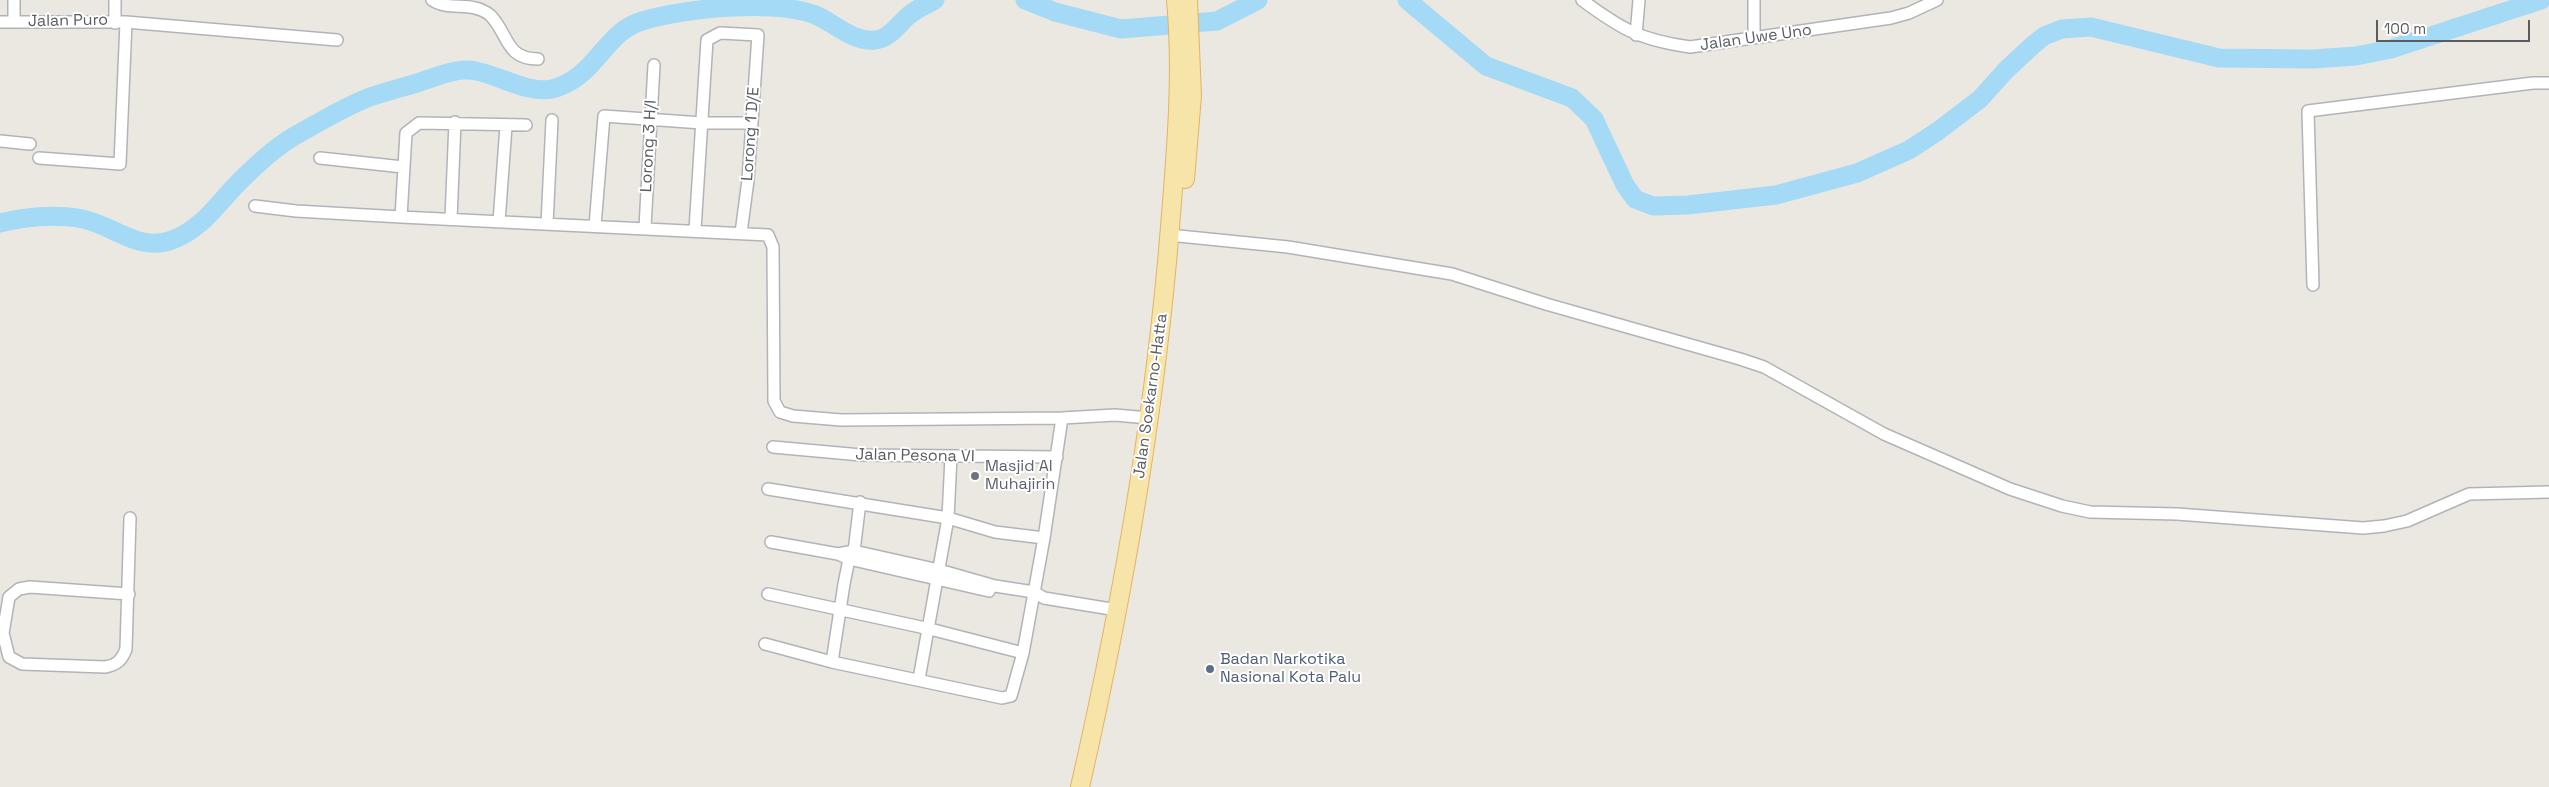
<!DOCTYPE html>
<style>
body{margin:0}
#map{position:relative;width:2549px;height:787px;overflow:hidden;background:#ebe8e1;font-family:"Space Grotesk",sans-serif}
canvas{display:block}
.scale{position:absolute;left:2376px;top:20px;width:154px;height:22px;box-sizing:border-box;border:2px solid #595d60;border-top:0;padding-left:6px;font-size:15px;line-height:18px;white-space:nowrap;color:#595d60;-webkit-text-stroke:4px #fff;paint-order:stroke}
</style>
<div id="map">
<canvas width="2549" height="787"></canvas>
<div class="scale">100 m</div>
</div>
<script>
const ctx = document.querySelector('canvas').getContext('2d');
ctx.lineJoin = 'round';
function stroke(path, color, width, dash) {
  ctx.strokeStyle = color;
  ctx.lineWidth = width;
  ctx.lineCap = dash ? 'butt' : 'round';
  ctx.setLineDash(dash || []);
  ctx.stroke(path);
}
function label(font, color, halo, rows, align = 'center') {
  ctx.font = font + ' "Space Grotesk",sans-serif';
  ctx.lineWidth = 4;
  ctx.setLineDash([]);
  ctx.textBaseline = 'middle';
  ctx.strokeStyle = halo;
  ctx.fillStyle = color;
  for (const [text, x, y, turn = 0] of rows) {
    ctx.save();
    ctx.translate(x, y);
    ctx.rotate((+turn || 0) * Math.PI / 180);
    ctx.textAlign = isNaN(turn) ? turn : align;
    if (halo) ctx.strokeText(text, 0, 0);
    ctx.fillText(text, 0, 0);
    ctx.restore();
  }
}
stroke(new Path2D(`
 M1025,0L1055,12L1121,29L1217,21L1258,0
 M1407,0L1486,66L1572,98L1594,119L1625,185L1635,199L1653,206L1688,205L1776,195L1857,173L1909,150L1938,131L1980,99L2006,70L2033,45L2044,36L2062,29L2091,27L2219,58L2313,59L2356,56L2391,49L2541,0
 M0,223C23,217 54,214 78,218C112,223 137,253 172,240C201,230 218,203 239,182C256,165 278,144 300,133C321,121 343,108 365,99C383,92 402,88 420,82C438,76 458,67 476,71C498,75 529,94 552,89C596,78 604,32 642,21C687,8 770,0 813,14C834,22 851,42 875,40C889,39 899,24 908,16C916,9 926,5 935,0`), '#a5daf7', 19);
const minor = new Path2D(`
 M432,0C450,12 471,0 490,15C509,34 505,59 538,59
 M1582,0C1621,29 1640,40 1690,47L1891,18L1909,13L1937,0
 M0,22H126L337,40
 M14,22V0
 M115,23V0
 M1636,35L1639,0
 M1754,36V0
 M526,125L419,123L406,133L401,217L768,235L773,247L774,401L780,412L793,416L841,420L1062,418L1115,415L1149,418
 M0,141L30,144
 M39,158L120,164L126,22
 M320,158L403,167
 M255,206L296,211L401,217
 M451,219L455,122
 M499,222L506,126
 M547,224L552,120
 M595,226L604,116L702,123H751
 M645,227L654,65
 M695,230L707,40L720,33L758,35L748,180L741,233
 M1169,235L1288,247L1452,274L1546,304L1740,359L1764,367L1884,434L2010,489L2062,506L2090,512L2177,514L2363,528L2384,526L2407,521L2469,494L2549,492
 M2313,285L2308,111L2533,83H2549
 M773,447L861,455L1057,457
 M768,489L948,518L995,532L1044,538
 M771,542L838,554L849,559L989,591
 M838,554L854,551L939,570L995,586L1034,592L1044,598L1117,610
 M768,594L930,629L1023,653
 M0,632L3,633L9,597L19,589L30,587L129,594
 M3,633L9,657L22,664L105,667C117,665 122,660 126,649L130,518
 M765,644L832,662L1002,698L1011,696L1023,653L1044,538L1062,418
 M832,662L844,584L849,559L854,551L860,502
 M919,679L948,518L951,457`);
const primary = new Path2D(`
 M1185,179L1192,96L1188,0
 M1080,787C1122,603 1155,416 1170,227C1176,152 1183,76 1176,0`);
stroke(minor, '#b1b4b7', 14);
stroke(primary, '#e4b361', 20);
stroke(minor, '#fff', 11);
stroke(primary, '#f7e4a9', 18);
for (const [x, y, r, color] of [
 [975,476,5,"#6b7280"],
 [1210,669,5,"#5c6f8a"]
]) {
  const dot = new Path2D();
  dot.arc(x, y, r, 0, 2 * Math.PI);
  ctx.fillStyle = color;
  ctx.fill(dot);
  stroke(dot, '#fff', 2);
}
label('16px', '#595d60', '#fff', [
 ["Jalan Puro",68,21,-1],
 ["Jalan Uwe Uno",1756,38,-8],
 ["Lorong 1 D/E",751,134,-86],
 ["Lorong 3 H/I",649,146,-87],
 ["Jalan Soekarno-Hatta",1151,396,-82],
 ["Jalan Pesona VI",915,456,1]
]);
label('16px', '#5b616d', '#fff', [
 ["Masjid Al",985,467],
 ["Muhajirin",985,485]
], 'left');
label('16px', '#4e5e75', '#fff', [
 ["Badan Narkotika",1220,660],
 ["Nasional Kota Palu",1220,678]
], 'left');
</script>
